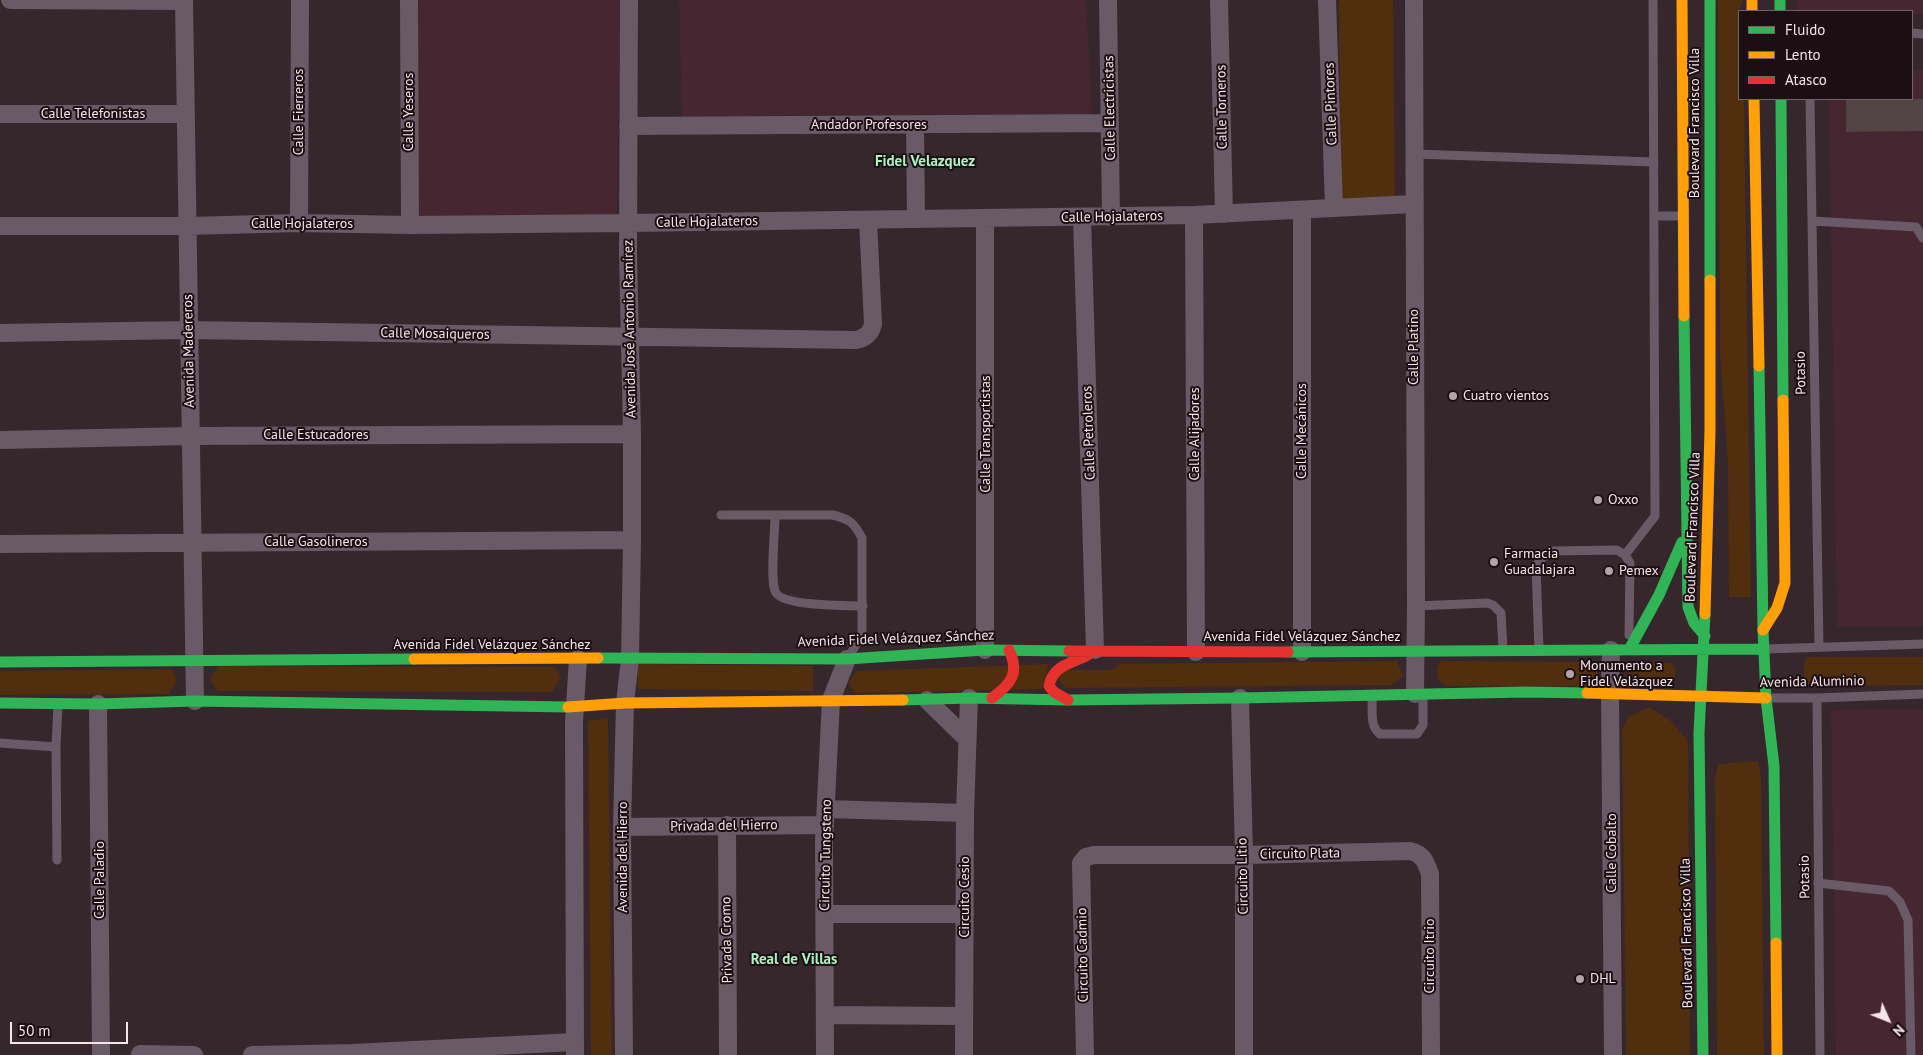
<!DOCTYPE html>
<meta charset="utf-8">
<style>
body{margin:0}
#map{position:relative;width:1923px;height:1055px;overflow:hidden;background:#36272c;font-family:"PT Sans",sans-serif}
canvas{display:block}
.legend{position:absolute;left:1738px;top:10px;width:175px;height:90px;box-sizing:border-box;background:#1b0f13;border:1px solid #736469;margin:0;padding:6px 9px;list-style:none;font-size:15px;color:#f7e4e9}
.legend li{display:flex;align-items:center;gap:10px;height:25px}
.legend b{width:25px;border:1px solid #736469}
.north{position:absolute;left:1863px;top:995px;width:50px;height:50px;-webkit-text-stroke:4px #1b0f13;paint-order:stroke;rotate:134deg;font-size:14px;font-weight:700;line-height:20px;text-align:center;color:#f7e4e9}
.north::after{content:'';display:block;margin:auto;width:18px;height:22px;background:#f7e4e9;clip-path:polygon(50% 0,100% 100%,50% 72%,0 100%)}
.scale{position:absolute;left:10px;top:1022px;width:118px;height:22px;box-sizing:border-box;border:2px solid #f7e4e9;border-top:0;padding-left:6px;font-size:15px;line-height:18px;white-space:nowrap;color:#f7e4e9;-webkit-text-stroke:4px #1b0f13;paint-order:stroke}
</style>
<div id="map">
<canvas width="1923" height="1055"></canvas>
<ul class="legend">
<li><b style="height:6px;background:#30b455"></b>Fluido</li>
<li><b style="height:6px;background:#ff9f0a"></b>Lento</li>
<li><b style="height:6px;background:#e5322d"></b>Atasco</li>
</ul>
<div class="north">N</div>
<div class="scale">50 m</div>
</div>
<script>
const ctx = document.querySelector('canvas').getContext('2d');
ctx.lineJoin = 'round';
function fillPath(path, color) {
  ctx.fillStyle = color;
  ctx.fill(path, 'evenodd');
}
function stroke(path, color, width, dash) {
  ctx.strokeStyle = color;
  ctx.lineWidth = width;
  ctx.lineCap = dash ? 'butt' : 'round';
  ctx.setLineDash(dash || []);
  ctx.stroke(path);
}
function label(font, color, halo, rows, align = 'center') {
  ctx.font = font + ' "PT Sans",sans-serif';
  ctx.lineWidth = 4;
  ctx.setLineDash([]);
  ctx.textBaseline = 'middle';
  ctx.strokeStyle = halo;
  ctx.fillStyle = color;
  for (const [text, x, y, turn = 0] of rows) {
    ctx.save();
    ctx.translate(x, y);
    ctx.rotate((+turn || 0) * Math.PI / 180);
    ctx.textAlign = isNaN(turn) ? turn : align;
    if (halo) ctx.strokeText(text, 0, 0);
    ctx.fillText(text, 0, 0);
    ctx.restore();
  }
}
fillPath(new Path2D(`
 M417,0H620L617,214L418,217Z
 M679,0H1086L1092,116L805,115L682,117Z
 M1797,0H1923V14H1912V11H1797Z
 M1923,70V627H1837L1829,99H1912V71Z
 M1923,709V1055H1836L1831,710Z`), '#462631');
fillPath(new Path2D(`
 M1339,0H1393L1395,200L1341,201Z
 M1718,0H1743L1739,11V99H1744L1751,597H1729L1728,464L1720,353Z
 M1807,657H1923V685L1810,686L1804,681V664Z
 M1397,661L1403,676L1391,685L1066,688L1057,678L1062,670H1111L1121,664Z
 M1441,661L1591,662L1598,671L1597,678L1585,686H1446L1437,678V667Z
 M1635,662L1670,663L1676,669L1675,676L1670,685L1628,681V670Z
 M638,664L813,666V691L638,689Z
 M1049,664L1042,689L855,693L848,683L856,671Z
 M218,666L555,667L561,677L552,692L218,691L210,680Z
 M172,669L177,681L169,694L0,695V671Z
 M1649,707L1670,720L1688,741L1690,1055H1626L1622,731L1628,717Z
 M608,718L612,1055H591L588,721Z
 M1758,761L1761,777L1764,1055H1717L1715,778L1718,764Z`), '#512e0d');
fillPath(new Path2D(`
 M1846,99H1923V131L1846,132Z`), '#504445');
stroke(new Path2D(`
 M1912,33L1923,34
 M1810,99L1819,647
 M1413,154L1654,162
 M1654,216H1683
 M1812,221L1916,227L1923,238
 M721,515H833C850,519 854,523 862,538V634L850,655
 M775,515C775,531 770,579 775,591C780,607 847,605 863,606
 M1625,555L1655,516L1653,0
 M1416,606L1487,603L1493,605L1501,613L1503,649
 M1766,649L1923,644
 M1539,650L1536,566L1542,558L1553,551L1617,550L1625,555L1630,563L1629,635
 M1372,696C1373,709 1369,726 1380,734H1417L1423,725V695
 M1769,698H1817L1923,694
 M1817,698L1820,1055
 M0,743L56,747
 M57,860L56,747L58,704
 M1818,883L1889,891L1900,902L1908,920L1911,1055`), '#685a66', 9);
stroke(new Path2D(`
 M10,0L184,1
 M184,0L195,701
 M409,0L410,225
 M1108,0L1111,217
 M1219,0L1224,214
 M1327,0L1334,208
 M1414,0L1416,606L1415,694
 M0,114H186
 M915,124L916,219
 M628,126L1110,123
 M1302,210V652
 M1194,215L1196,652
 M1082,217L1095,650
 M985,218V650
 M299,223L300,0
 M0,226H188L299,223L410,225L628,223L1194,215L1413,204
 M0,333L188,330L856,340C866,338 871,333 873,324L868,220
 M0,440L191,436L632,434
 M0,544L632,540
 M1611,650L1610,693L1613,1055
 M1240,698L1244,855V1055
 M927,700L967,739
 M98,704L101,1055
 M826,809L965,813
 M727,825L728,1055
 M622,827L825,825
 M825,914H965
 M825,1015L964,1016
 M140,1054L194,1055
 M252,1055L353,1053L575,1042
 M575,1055L574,722L578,659
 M624,1055L622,827L625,703L630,659L632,540V434L628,253L629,0
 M825,1055L824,842L831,700L847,659
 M964,1055L965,813L969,698
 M1085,1055L1081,863L1086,857L1094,855H1244L1410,851C1423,854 1426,862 1430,874L1431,1055`), '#685a66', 18);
stroke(new Path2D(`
 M1710,0V280
 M1780,0V11
 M1781,99L1783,400
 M1684,316L1688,607L1694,623L1705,636
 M1759,366L1763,630L1766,698L1774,766L1776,943
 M1629,650L1659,595L1682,542
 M1288,652L1764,649
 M598,658L847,659L985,650L1069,651
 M0,662L414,659
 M903,700L969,698L1068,700L1240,698L1525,692L1587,693
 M0,703L98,704L195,701L568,707
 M1703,1055L1699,733L1705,614`), '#30b455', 11);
stroke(new Path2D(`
 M1682,0L1684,316
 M1752,0V11
 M1754,99L1759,366
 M1705,614L1710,431V280
 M1763,630L1777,608L1785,583L1783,400
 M414,659L598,658
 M1587,693L1766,698
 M568,707L625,703L903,700
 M1776,943L1777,1055`), '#ff9f0a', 11);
stroke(new Path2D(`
 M1069,651L1288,652
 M992,698C1011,684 1020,673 1009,650
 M1068,700L1054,692L1049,686C1053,664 1073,664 1089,654`), '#e5322d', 11);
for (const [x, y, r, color] of [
 [1453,396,5,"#b3a2a7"],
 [1598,500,5,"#b3a2a7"],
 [1494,562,5,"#b3a2a7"],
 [1609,571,5,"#b3a2a7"],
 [1570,674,5,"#b3a2a7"],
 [1580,979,5,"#b3a2a7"]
]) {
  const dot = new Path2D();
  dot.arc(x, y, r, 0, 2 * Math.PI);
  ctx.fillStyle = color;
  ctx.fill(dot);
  stroke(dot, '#1b0f13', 2);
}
label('14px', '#f7e4e9', '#1b0f13', [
 ["Calle Pintores",1331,104,-92],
 ["Calle Torneros",1222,107,-91],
 ["Calle Electricistas",1110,108,-91],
 ["Calle Fierreros",299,112,-90],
 ["Calle Yeseros",409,112,-90],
 ["Calle Telefonistas",93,114],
 ["Boulevard Francisco Villa",1695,123,-90],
 ["Andador Profesores",869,125],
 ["Calle Hojalateros",1112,217,-1],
 ["Calle Hojalateros",707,222,-1],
 ["Calle Hojalateros",302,224],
 ["Avenida José Antonio Ramírez",630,329,-91],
 ["Calle Mosaiqueros",435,334,1],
 ["Calle Platino",1414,347,-90],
 ["Avenida Madereros",189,351,-91],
 ["Potasio",1801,373,-91],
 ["Calle Mecánicos",1302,431,-90],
 ["Calle Petroleros",1089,433,-92],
 ["Calle Transportistas",986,434,-90],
 ["Calle Alijadores",1195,434,-90],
 ["Calle Estucadores",316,435],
 ["Boulevard Francisco Villa",1693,527,-88],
 ["Calle Gasolineros",316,542],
 ["Avenida Fidel Velázquez Sánchez",1302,637],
 ["Avenida Fidel Velázquez Sánchez",896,639,-2],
 ["Avenida Fidel Velázquez Sánchez",492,645],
 ["Avenida Aluminio",1812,682,-1],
 ["Privada del Hierro",724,826,-1],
 ["Calle Cobalto",1612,853,-90],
 ["Circuito Plata",1300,854,-1],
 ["Circuito Tungsteno",826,855,-89],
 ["Avenida del Hierro",623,857,-90],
 ["Circuito Litio",1243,876,-91],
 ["Potasio",1805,877,-91],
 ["Calle Paladio",100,880,-90],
 ["Circuito Cesio",965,897,-90],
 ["Boulevard Francisco Villa",1687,933,-91],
 ["Privada Cromo",727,940,-91],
 ["Circuito Cadmio",1083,955,-91],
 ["Circuito Itrio",1430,956,-90]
]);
label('14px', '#f7e4e9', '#1b0f13', [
 ["Cuatro vientos",1463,396],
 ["Oxxo",1608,500],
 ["Farmacia",1504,554],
 ["Guadalajara",1504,570],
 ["Pemex",1619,571],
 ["Monumento a",1580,666],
 ["Fidel Velázquez",1580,682],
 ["DHL",1590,979]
], 'left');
label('bold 15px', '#aaf2bf', '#1b0f13', [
 ["Fidel Velazquez",925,162],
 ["Real de Villas",794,960]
]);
</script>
